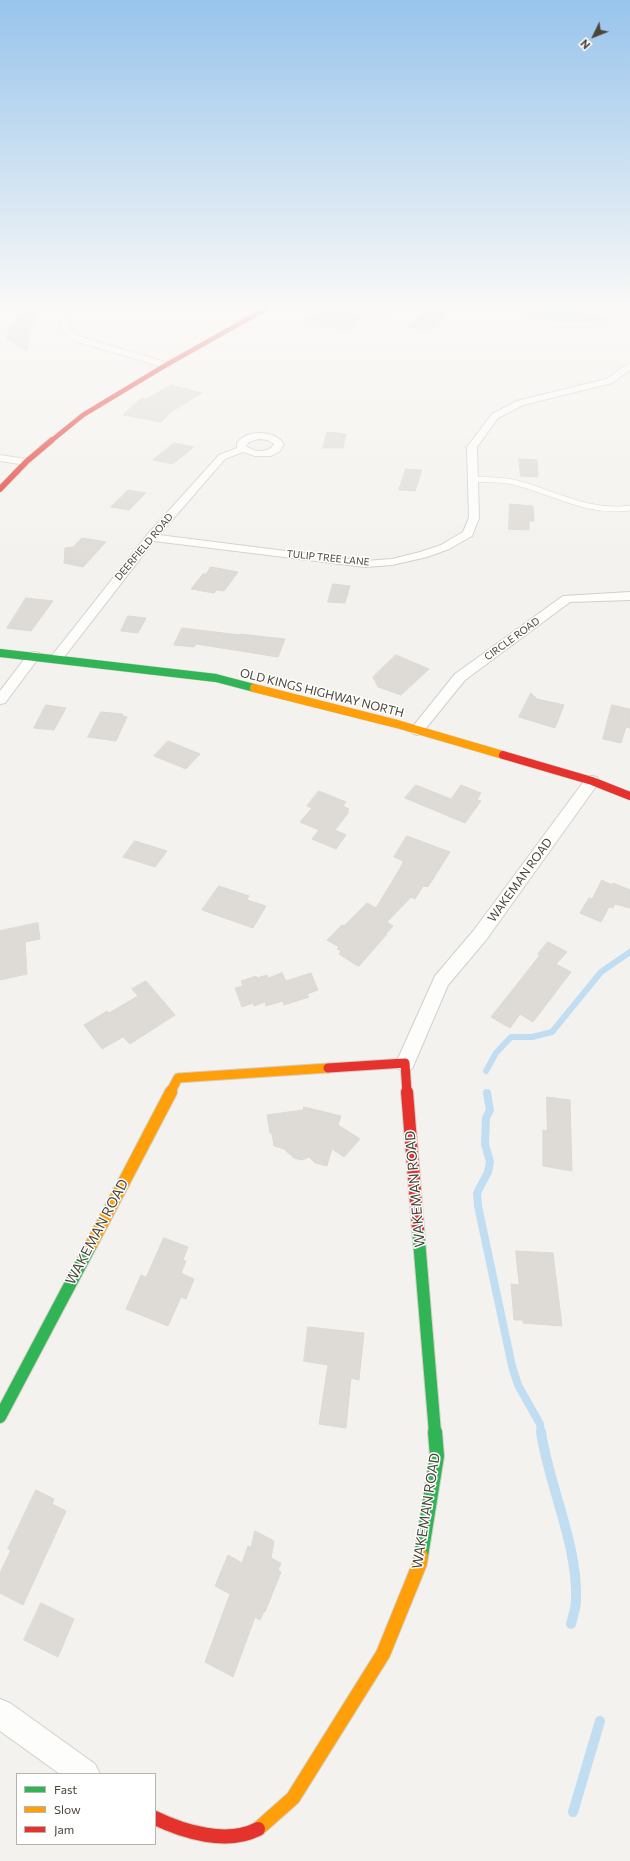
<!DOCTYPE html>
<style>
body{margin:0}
#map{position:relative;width:630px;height:1861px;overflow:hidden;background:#f4f2ee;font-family:Commissioner,sans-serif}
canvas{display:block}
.legend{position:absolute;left:16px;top:1773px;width:140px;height:72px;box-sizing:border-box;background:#fff;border:1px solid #b7b4b0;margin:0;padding:5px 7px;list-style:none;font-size:12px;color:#4b4439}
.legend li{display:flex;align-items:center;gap:8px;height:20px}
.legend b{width:20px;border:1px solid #b7b4b0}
.north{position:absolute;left:574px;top:16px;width:40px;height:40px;-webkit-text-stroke:3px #fff;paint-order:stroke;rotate:227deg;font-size:11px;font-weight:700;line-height:16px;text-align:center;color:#4b4439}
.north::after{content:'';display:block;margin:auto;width:14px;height:18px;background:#4b4439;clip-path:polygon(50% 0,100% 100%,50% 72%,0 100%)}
</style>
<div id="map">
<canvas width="630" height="1861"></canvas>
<ul class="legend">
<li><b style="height:5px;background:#30b455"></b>Fast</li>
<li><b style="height:5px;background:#ff9f0a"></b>Slow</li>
<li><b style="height:5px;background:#e5322d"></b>Jam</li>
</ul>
<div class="north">N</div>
</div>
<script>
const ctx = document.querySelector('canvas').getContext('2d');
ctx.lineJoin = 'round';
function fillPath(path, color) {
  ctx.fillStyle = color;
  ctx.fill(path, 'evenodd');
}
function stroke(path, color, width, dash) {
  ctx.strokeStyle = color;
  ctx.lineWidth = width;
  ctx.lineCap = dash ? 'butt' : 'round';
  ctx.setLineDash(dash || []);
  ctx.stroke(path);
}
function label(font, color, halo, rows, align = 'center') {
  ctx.font = font + ' Commissioner,sans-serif';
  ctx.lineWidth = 3;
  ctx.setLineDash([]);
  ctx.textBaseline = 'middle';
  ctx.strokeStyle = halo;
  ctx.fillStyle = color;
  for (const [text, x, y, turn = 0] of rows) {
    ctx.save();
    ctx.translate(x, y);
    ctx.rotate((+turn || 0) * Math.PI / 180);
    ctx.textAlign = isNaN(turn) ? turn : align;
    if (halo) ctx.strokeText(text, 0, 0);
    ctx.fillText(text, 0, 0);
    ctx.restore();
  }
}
fillPath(new Path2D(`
 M514,307H535L599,315L606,317L608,321L601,324C585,323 522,323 513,310Z`), '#c0ddf1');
stroke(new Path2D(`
 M486,1071L496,1053L511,1037H532L552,1032L601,972L630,952`), '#c0ddf1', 6);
stroke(new Path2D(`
 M487,1093L490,1110L486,1118L485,1144L490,1162L488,1172L477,1193L478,1206L512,1366L518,1385L540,1424L541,1433`), '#c0ddf1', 8);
stroke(new Path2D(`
 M541,1432C549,1486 578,1545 576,1600C576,1608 573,1616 571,1624
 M573,1812L600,1721`), '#c0ddf1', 10);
const building = new Path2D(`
 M22,307H41L33,322L27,351L6,339L9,329Z
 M329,308L331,310L363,316L348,330L301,323Z
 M427,309L449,313L431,331L407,326Z
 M171,385L202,393L171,412L161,422L123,415L141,398L146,399Z
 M327,432L346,434L343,448H323Z
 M174,443L194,447L173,464L153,460Z
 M519,459L537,460L538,477L521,476Z
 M406,469L422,470L415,491L399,490Z
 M128,490L146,493L129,510L111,507Z
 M510,504L533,506L534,521H529V530L509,529Z
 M82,538L106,542L83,567L64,563L65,548L73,547Z
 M211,567L238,572L224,591L217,590L214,593L191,589L203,574H206Z
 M333,584L350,586L345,603L328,602Z
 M26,598L53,601L31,631L7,628Z
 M128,616L146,618L138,633L121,631Z
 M182,628L240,635V634L285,639L278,657L196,644L194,647L174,645Z
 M396,655L429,669L401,695L378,687L373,677Z
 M531,693L537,699L564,705L555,728L519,717Z
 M46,705L66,708L54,730L34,728Z
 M612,705L630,709V728L626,727L621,743L603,739Z
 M101,712L123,714L122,716L127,717L116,741L88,737Z
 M168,741L200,754L186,769L154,756Z
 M416,785L451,799L461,785L481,793L477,800L481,801L465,823L405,798Z
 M319,791L346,802L343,806L349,809L347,811L349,812L335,830L346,835L336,849L312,839L319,830L300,822L312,808L307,806Z
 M407,836L450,852L428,887L423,886L415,899L411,897L387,922L393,926L386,934H387L359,966L356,965L339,954L341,951L337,949L339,947L327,940L342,925L344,926L367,903L376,908L402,865L403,861L394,857Z
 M135,841L167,851L155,867L123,857Z
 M602,880L612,885L613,883L630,890V908L615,904L613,908L609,907L601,922L580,913L589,898L592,899Z
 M219,886L249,896L247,900L266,906L253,928L202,910Z
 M38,923L40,939L25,942L27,974L0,980V931Z
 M548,942L567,952L556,964L571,972L533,1022L520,1014L510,1028L491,1017L540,955L538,954Z
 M282,973L286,981L311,973L318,990L307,994L309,997L284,1005L283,1001L266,1006L265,1002L254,1006L253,1003L242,1007L235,988L243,986L241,981L256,976L257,978L267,975L268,978Z
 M146,981L175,1015L130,1044L123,1037L102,1049L84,1025L107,1011L109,1013L138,996L132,989Z
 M547,1097L570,1100L572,1171L543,1166V1130L547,1131Z
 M304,1107L341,1116L338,1125L360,1139L344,1157L332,1149L327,1166L315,1163L309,1157L302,1160L294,1158L284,1149L274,1146L272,1133H270L267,1115L303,1110Z
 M164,1238L188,1247L183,1260L186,1261L181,1273L194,1279L186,1299L181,1297L168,1326L126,1309L141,1275L146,1277Z
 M516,1251L553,1253L562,1326L523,1323V1320H514L511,1284L519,1285Z
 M308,1327L364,1333L359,1380L351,1378L346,1428L319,1424L328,1365L304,1361Z
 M36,1490L54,1499L52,1504L66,1511L23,1605L0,1593V1573L11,1550L8,1549Z
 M255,1531L274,1541L271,1558L281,1563L278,1570L281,1572L265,1612L264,1611L260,1620L255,1617L233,1677L205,1662L230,1594L215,1586L228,1555L242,1563L248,1546L251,1547Z
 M41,1603L74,1619L58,1657L24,1640Z`);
fillPath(building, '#dedbd6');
stroke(building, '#dcd9d4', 1);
const laneFar1 = new Path2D(`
 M332,307L408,321`);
const lane = new Path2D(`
 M474,479C488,480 503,479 517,483C555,493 589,514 630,508`);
const street = new Path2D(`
 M67,307H75L68,325L70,330L81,337L169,363L170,365L169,367H163L75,341L64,333L60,325Z
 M575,307H595L630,315V319L579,309Z
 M630,363V370L612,383L523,405L498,418L477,447L479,518L472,536L449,549L427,557L392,565L365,567L154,541L61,661H51L50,658L147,535L219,455L237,448V443C247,429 274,430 284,444L280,451L271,456H255L243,452L225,459L159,535L365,561L392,559L420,552L441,545L463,532L469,518L467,447L492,414L517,401L606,379ZM258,439L268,440L274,444C268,454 254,452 246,446L249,442Z
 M0,455L26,459L31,462L26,465L0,461Z
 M630,592V600L570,602L465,680L422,733L417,735L412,733L410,730L455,674L563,596Z
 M34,652L39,653L40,656L5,703L0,704V691L29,653Z
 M592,776L597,777L599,781L597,785L486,940L448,985L412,1069L405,1071L398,1069L396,1063L435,976L474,930L587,777Z
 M0,1699L10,1703L95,1764L100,1774H60L0,1731Z`);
const fastFar2 = new Path2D(`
 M0,653L216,678L254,688`);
const fastFar1 = new Path2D(`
 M418,1228L435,1433
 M0,1417L91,1245`);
const fast = new Path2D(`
 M421,1556L437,1456L435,1432`);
const slowFar3 = new Path2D(`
 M254,688L397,724L503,755`);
const slowFar2 = new Path2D(`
 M170,1093L178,1078L328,1068`);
const slowFar1 = new Path2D(`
 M91,1245L171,1092`);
const slow = new Path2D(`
 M258,1829L293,1798L383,1654L420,1563L421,1556`);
const jamFar5 = new Path2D(`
 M51,441L83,415L166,365L269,307`);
const jamFar4 = new Path2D(`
 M0,489L26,462L52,440`);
const jamFar3 = new Path2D(`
 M503,755L592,781L630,796`);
const jamFar2 = new Path2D(`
 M328,1068L405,1063L407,1093`);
const jamFar1 = new Path2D(`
 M407,1092L418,1228`);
const jam = new Path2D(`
 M155,1818C184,1832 227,1845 258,1829`);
stroke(laneFar1, '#d2d0cb', 5);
stroke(lane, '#d2d0cb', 6);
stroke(street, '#d2d0cb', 2);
stroke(fastFar2, '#d3cfc5', 9);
stroke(fastFar1, '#d3cfc5', 14);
stroke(fast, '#d3cfc5', 16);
stroke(slowFar3, '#d3cfc5', 9);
stroke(slowFar2, '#d3cfc5', 11);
stroke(slowFar1, '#d3cfc5', 14);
stroke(slow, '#d3cfc5', 16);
stroke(jamFar5, '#d3cfc5', 5.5);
stroke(jamFar4, '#d3cfc5', 7);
stroke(jamFar3, '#d3cfc5', 9);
stroke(jamFar2, '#d3cfc5', 11);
stroke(jamFar1, '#d3cfc5', 14);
stroke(jam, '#d3cfc5', 16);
stroke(laneFar1, '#fdfdfc', 4);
stroke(lane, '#fdfdfc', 5);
fillPath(street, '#fdfdfc');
stroke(fastFar2, '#30b455', 8);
stroke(fastFar1, '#30b455', 12);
stroke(fast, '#30b455', 14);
stroke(slowFar3, '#ff9f0a', 8);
stroke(slowFar2, '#ff9f0a', 9);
stroke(slowFar1, '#ff9f0a', 12);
stroke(slow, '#ff9f0a', 14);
stroke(jamFar5, '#e5322d', 4.5);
stroke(jamFar4, '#e5322d', 5.5);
stroke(jamFar3, '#e5322d', 8);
stroke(jamFar2, '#e5322d', 9);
stroke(jamFar1, '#e5322d', 12);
stroke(jam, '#e5322d', 14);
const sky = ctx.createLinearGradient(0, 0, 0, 568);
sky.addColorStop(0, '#98c4ec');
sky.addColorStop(0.54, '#faf9f7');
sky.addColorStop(1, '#faf9f700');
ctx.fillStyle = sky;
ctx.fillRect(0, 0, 630, 568);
label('10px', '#4b4439', '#fff', [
 ["DEERFIELD ROAD",144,547,-50],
 ["TULIP TREE LANE",328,558,6],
 ["CIRCLE ROAD",512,639,-36]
]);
label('12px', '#4b4439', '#fff', [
 ["OLD KINGS HIGHWAY NORTH",322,693,14],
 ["WAKEMAN ROAD",520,880,-54]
]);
label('14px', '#4b4439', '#fff', [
 ["WAKEMAN ROAD",415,1189,-95],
 ["WAKEMAN ROAD",97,1232,-62],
 ["WAKEMAN ROAD",426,1511,-81]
]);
</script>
